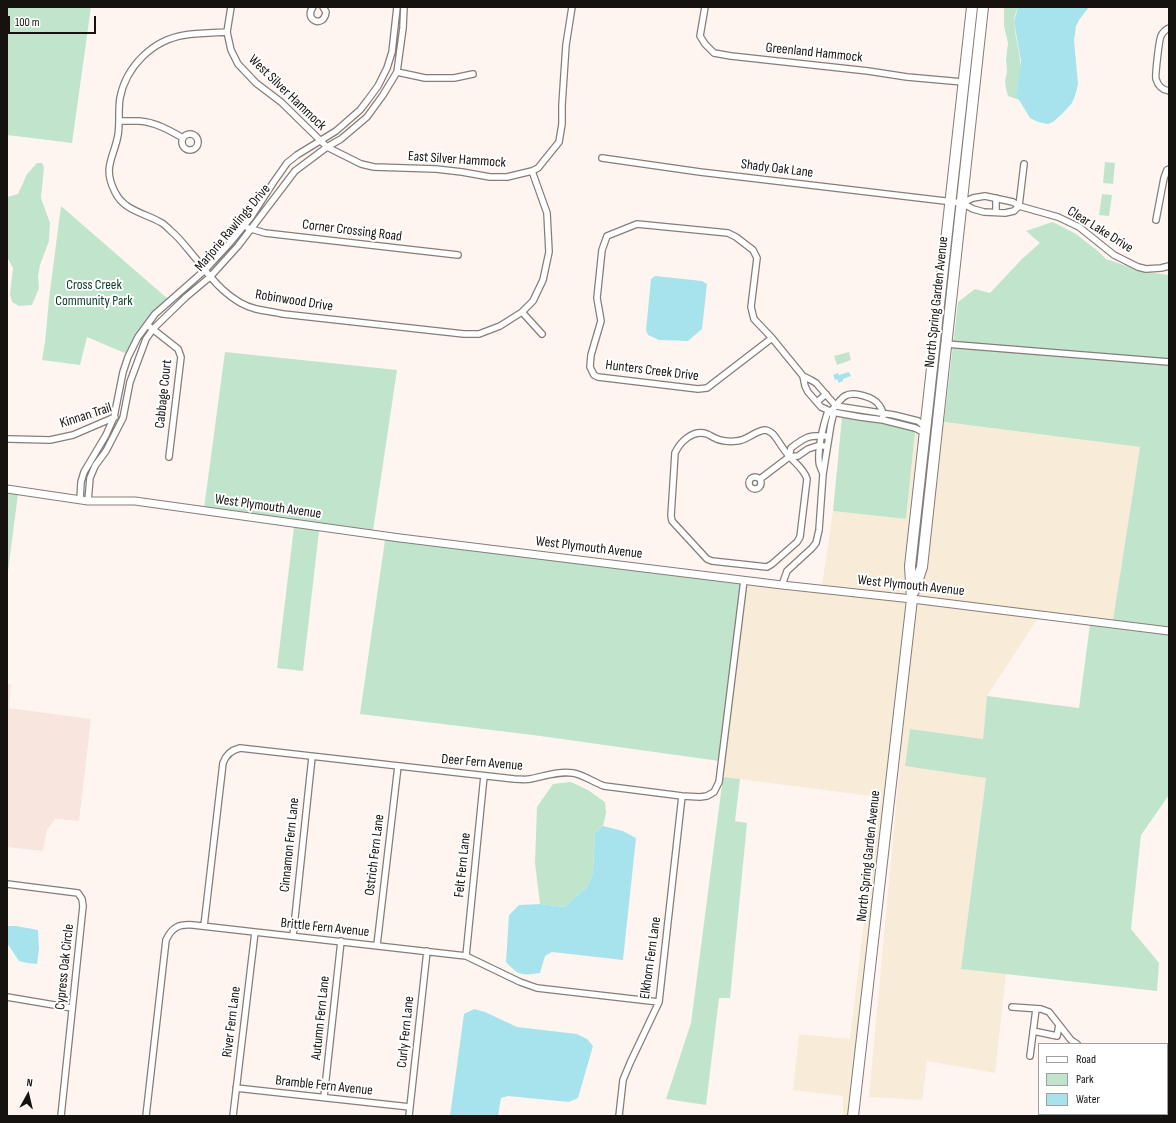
<!DOCTYPE html>
<style>
body{margin:0}
#map{position:relative;width:1176px;height:1123px;overflow:hidden;background:#fef5f0;font-family:"Sofia Sans Condensed",sans-serif}
canvas{display:block}
.frame{position:absolute;inset:0;border:8px solid #151210;pointer-events:none}
.legend{position:absolute;left:1038px;top:1043px;width:130px;height:72px;box-sizing:border-box;background:#fff;border:1px solid #a1a09f;margin:0;padding:5px 7px;list-style:none;font-size:12px;color:#151210}
.legend li{display:flex;align-items:center;gap:8px;height:20px}
.legend b{width:20px;border:1px solid #a1a09f}
.north{position:absolute;left:8px;top:1075px;width:40px;height:40px;-webkit-text-stroke:3px #fff;paint-order:stroke;rotate:8deg;font-size:11px;font-weight:700;line-height:16px;text-align:center;color:#151210}
.north::after{content:'';display:block;margin:auto;width:14px;height:18px;background:#151210;clip-path:polygon(50% 0,100% 100%,50% 72%,0 100%)}
.scale{position:absolute;left:8px;top:16px;width:88px;height:18px;box-sizing:border-box;border:2px solid #151210;border-top:0;padding-left:5px;font-size:12px;line-height:14px;white-space:nowrap;color:#151210;-webkit-text-stroke:3px #fff;paint-order:stroke}
</style>
<div id="map">
<canvas width="1176" height="1123"></canvas>
<div class="frame"></div>
<ul class="legend">
<li><b style="height:5px;background:#fff"></b>Road</li>
<li><b style="height:11px;background:#c0e5cc"></b>Park</li>
<li><b style="height:11px;background:#a6e3ed"></b>Water</li>
</ul>
<div class="north">N</div>
<div class="scale">100 m</div>
</div>
<script>
const ctx = document.querySelector('canvas').getContext('2d');
ctx.lineJoin = 'round';
function fillPath(path, color) {
  ctx.fillStyle = color;
  ctx.fill(path, 'evenodd');
}
function stroke(path, color, width, dash) {
  ctx.strokeStyle = color;
  ctx.lineWidth = width;
  ctx.lineCap = dash ? 'butt' : 'round';
  ctx.setLineDash(dash || []);
  ctx.stroke(path);
}
function label(font, color, halo, rows, align = 'center') {
  ctx.font = font + ' "Sofia Sans Condensed",sans-serif';
  ctx.lineWidth = 4;
  ctx.setLineDash([]);
  ctx.textBaseline = 'middle';
  ctx.strokeStyle = halo;
  ctx.fillStyle = color;
  for (const [text, x, y, turn = 0] of rows) {
    ctx.save();
    ctx.translate(x, y);
    ctx.rotate((+turn || 0) * Math.PI / 180);
    ctx.textAlign = isNaN(turn) ? turn : align;
    if (halo) ctx.strokeText(text, 0, 0);
    ctx.fillText(text, 0, 0);
    ctx.restore();
  }
}
fillPath(new Path2D(`
 M941,422L1140,447L1113,620L916,596Z
 M915,432L921,435L909,595L822,586L833,511L906,519Z
 M928,434L932,446L919,566L914,581L913,566Z
 M747,584L784,589L909,602L850,1116H843V1096L793,1090L799,1034L850,1039L879,797L723,777Z
 M915,602L1038,618L987,696L983,739L910,729L905,766L986,777L961,969L1006,974L995,1073L927,1061L922,1100L869,1097Z`), '#f8ebd7');
fillPath(new Path2D(`
 M7,683L11,684L9,708L91,719L79,821L55,819L47,830L43,851L7,847Z`), '#f8e6de');
fillPath(new Path2D(`
 M7,7H91L72,143L7,135Z
 M1004,7H1018C1016,12 1014,17 1014,22C1015,40 1022,55 1020,73C1019,83 1014,90 1019,100L1008,96L1006,89L1005,81L1007,72L1006,60L1008,43L1004,26Z
 M1105,162L1115,163L1113,184L1103,183Z
 M37,163H42L44,167L41,198L50,223L49,241L40,265L38,276L39,288L32,305L19,306L12,302L10,294L13,268L7,257V197L18,194L27,174Z
 M1102,194L1112,195L1109,216L1099,215Z
 M61,206L168,299L155,311L127,354L87,337L80,365L42,360L45,342L49,299Z
 M1052,222L1055,223L1076,234L1098,251L1106,259L1141,271L1169,275V627L1113,620L1140,447L944,422L958,302L975,289L990,293L1022,259L1040,243L1026,231Z
 M225,352L397,370L373,531L204,508Z
 M849,352L851,360L837,365L834,356Z
 M842,417L882,423L915,432L906,519L833,511Z
 M7,493L18,494L8,571H7Z
 M294,527L319,531L303,671L277,668Z
 M385,540L741,583L719,761L533,735L360,714Z
 M1090,624L1169,634V795L1141,835L1131,929L1159,963L1157,991L961,969L986,778L905,766L910,729L983,739L987,696L1079,708Z
 M723,777L740,779L735,821L747,823L730,998H719L706,1105L666,1099L691,1023Z
 M571,782L588,790L605,802L606,813L603,826L595,833L593,873L587,887L564,907L540,904L535,863L537,807L553,784Z`), '#c0e5cc');
fillPath(new Path2D(`
 M1018,7H1089L1079,20L1076,26L1074,40L1078,84L1075,96L1072,103L1062,114L1053,122L1048,124L1038,122L1030,118L1016,95L1021,61L1014,22Z
 M655,276L702,281L707,284L702,329L688,341L659,340L648,335L646,330L651,279Z
 M849,372L851,376L843,379V381L839,383L837,379L835,380L833,375L838,373L839,375Z
 M603,826L623,831L636,838L623,960L552,952L545,956L540,973C521,976 518,975 506,962L509,915L519,905L540,904L564,907L587,887L593,873L595,833Z
 M7,926H16L38,930L39,949L37,964L27,963L19,961L7,943Z
 M474,1009L485,1012L517,1027L577,1034L587,1039L593,1046L578,1098L569,1102L508,1096L501,1098L498,1116H450L464,1014Z`), '#a6e3ed');
const street = new Path2D(`
 M231,7L227,32L231,50L238,64L256,83L281,102L327,147L361,164L374,167L436,169L462,172L490,177H507L532,171L538,168L559,142L562,124V105L566,45L572,7
 M313,7C303,20 324,29 326,12L323,7
 M705,7L700,36L705,44L714,53L731,56L868,71L907,77L963,82
 M1169,28C1166,29 1162,33 1161,36C1159,40 1155,76 1156,79C1158,86 1162,90 1169,91
 M227,32C213,33 198,33 185,35C152,40 126,67 120,98C118,110 120,123 118,135C114,158 102,167 115,192C124,211 145,213 162,223C165,225 168,228 171,231C181,239 188,250 197,260C212,280 231,303 256,309C265,311 274,312 283,314L464,334H479L500,326L522,312L533,301L543,280L549,252L547,213L532,171
 M397,72L425,78H454L473,74
 M120,121C126,121 133,121 139,121C155,122 169,130 183,138
 M182 142a8 8 0 1 1 16 0a8 8 0 1 1-16 0Z
 M602,158L700,172L962,203L973,209L984,212L1005,213L1014,211L1019,206
 M962,203L973,198L985,196L1013,202L1019,206L1058,217L1079,227L1114,255L1138,267L1146,269L1161,268L1169,266
 M1019,206L1024,164
 M996,212V198
 M1156,220L1164,178L1167,170L1169,169
 M637,224L728,233L736,237L753,250L757,258L751,307L754,319L772,338L707,388L698,389L598,377L594,375L590,367L591,355L601,321L597,298L602,250L607,236Z
 M248,228L265,233L458,255
 M522,312L542,334
 M150,327L178,349L181,357L169,457
 M772,338L803,376L805,386L808,392L821,407L832,412L860,417L883,420L915,428L925,433
 M946,344L1169,362
 M803,376L811,380L816,383L836,406L894,415L918,421L925,427
 M817,402L826,394
 M765,430C768,430 770,432 773,434C779,441 783,450 790,457C796,464 804,469 807,479L800,537L797,542L772,564L767,567L712,561L707,559L672,521L671,516L675,453C680,442 693,429 707,434C710,435 712,437 715,438C720,441 730,442 736,441C747,441 754,431 765,430Z
 M9,439L50,440L73,435L115,417
 M789,457L791,448C804,438 808,435 825,436
 M823,474C822,470 819,466 819,462C818,448 823,427 827,414C835,410 837,401 845,396C853,391 874,397 879,405C883,410 883,414 883,420
 M749 483a6 6 0 1 1 12 0a6 6 0 1 1-12 0Z
 M760,479L789,457L798,456L808,449L817,446H824
 M80,500L81,482L84,472L106,435L114,417L123,372L128,357L138,337L155,314L205,270L229,244L251,217L273,183L287,163L297,155L336,131L360,110L367,101L378,86L387,68L392,52L397,7
 M88,501L90,478L95,466L106,451L123,418L130,382L146,339L153,329L186,297L210,277L238,246L295,171L327,147L341,139L367,117L383,95L397,72L403,28L404,7
 M782,585L787,571L812,548L816,543L819,530L823,474L831,424L833,416L832,412
 M7,884L78,893L82,899L83,906L61,1116
 M204,926L223,763C226,754 232,750 240,748L514,779C520,779 525,780 530,779C545,776 558,771 573,773C584,775 593,782 604,786L682,796L700,797L707,796L714,792L719,782L744,580
 M293,936L312,757
 M377,945L398,766
 M466,956L484,776
 M7,997L72,1008
 M1012,1007L1041,1009L1049,1012L1071,1040L1077,1044
 M1033,1031L1057,1036L1059,1025
 M1167,1053H1169
 M1030,1056L1036,1009
 M236,1088L410,1107
 M324,1097L341,941
 M146,1116L166,940C172,927 179,924 193,925L466,956L520,982L537,988L659,1002
 M233,1116L255,932
 M409,1116L427,951
 M619,1116L623,1080L630,1063L659,1002L682,796`);
const secondary = new Path2D(`
 M7,489L88,501H135L400,538L782,585L912,599L1169,631`);
const highway = new Path2D(`
 M914,591L922,567L983,7
 M853,1116L912,599L910,566L972,7`);
stroke(street, '#857d79', 8);
stroke(secondary, '#857d79', 9);
stroke(highway, '#857d79', 12);
stroke(street, '#fff', 5.5);
stroke(secondary, '#fff', 7);
stroke(highway, '#fff', 10);
label('14px', '#151210', '#fff', [
 ["Greenland Hammock",814,53,6],
 ["West Silver Hammock",287,93,44],
 ["East Silver Hammock",457,160,4],
 ["Shady Oak Lane",777,169,7],
 ["Marjorie Rawlings Drive",233,228,-50],
 ["Clear Lake Drive",1100,230,32],
 ["Corner Crossing Road",352,231,7],
 ["Robinwood Drive",294,301,9],
 ["North Spring Garden Avenue",937,302,-84],
 ["Hunters Creek Drive",652,371,7],
 ["Cabbage Court",164,394,-84],
 ["Kinnan Trail",86,416,-18],
 ["West Plymouth Avenue",268,507,8],
 ["West Plymouth Avenue",589,548,7],
 ["West Plymouth Avenue",911,586,6],
 ["Deer Fern Avenue",482,763,5],
 ["Cinnamon Fern Lane",290,845,-84],
 ["Ostrich Fern Lane",375,855,-83],
 ["North Spring Garden Avenue",869,856,-84],
 ["Felt Fern Lane",463,865,-84],
 ["Brittle Fern Avenue",325,928,6],
 ["Elkhorn Fern Lane",651,958,-82],
 ["Cypress Oak Circle",65,967,-84],
 ["Autumn Fern Lane",321,1018,-84],
 ["River Fern Lane",232,1022,-83],
 ["Curly Fern Lane",406,1032,-84],
 ["Bramble Fern Avenue",324,1086,6]
]);
label('14px', '#0c4428', '#fff', [
 ["Cross Creek",94,285],
 ["Community Park",94,301]
]);
</script>
